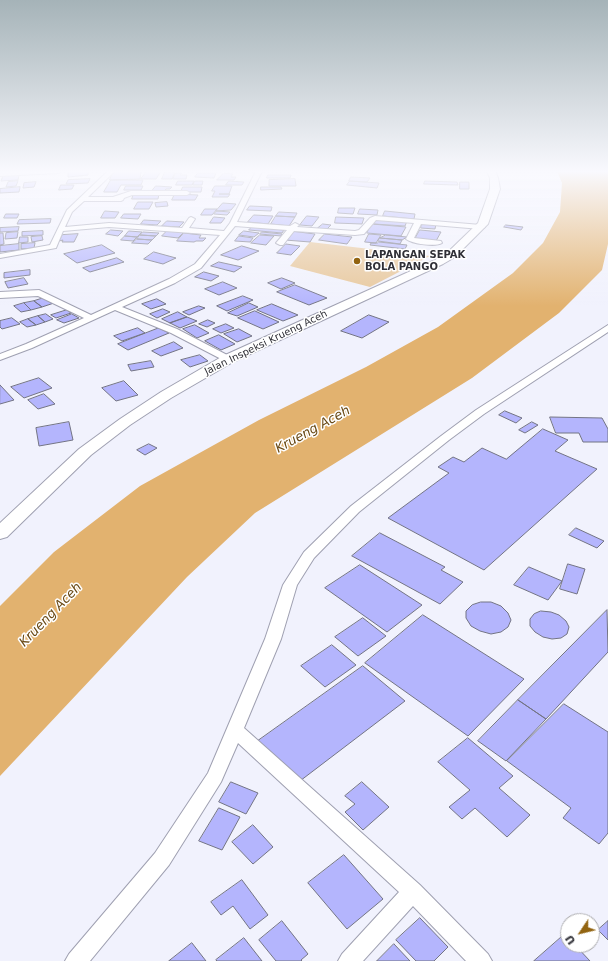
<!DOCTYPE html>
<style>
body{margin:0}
#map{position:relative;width:608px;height:961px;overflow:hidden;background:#f1f2fd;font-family:"DejaVu Sans",sans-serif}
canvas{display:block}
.north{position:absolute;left:560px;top:913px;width:40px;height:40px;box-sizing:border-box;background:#fff;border:1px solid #acacaf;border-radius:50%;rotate:235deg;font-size:11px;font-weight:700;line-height:16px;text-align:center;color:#2f2f36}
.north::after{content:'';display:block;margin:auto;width:14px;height:18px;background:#926411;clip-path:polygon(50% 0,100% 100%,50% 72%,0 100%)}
</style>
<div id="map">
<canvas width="608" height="961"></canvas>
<div class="north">U</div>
</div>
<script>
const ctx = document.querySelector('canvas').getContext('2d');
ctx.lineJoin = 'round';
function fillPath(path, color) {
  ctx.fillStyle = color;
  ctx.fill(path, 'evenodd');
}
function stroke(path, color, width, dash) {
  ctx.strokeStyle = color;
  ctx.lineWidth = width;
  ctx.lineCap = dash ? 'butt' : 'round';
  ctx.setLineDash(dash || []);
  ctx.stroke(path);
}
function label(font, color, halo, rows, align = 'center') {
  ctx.font = font + ' "DejaVu Sans",sans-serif';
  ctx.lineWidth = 3;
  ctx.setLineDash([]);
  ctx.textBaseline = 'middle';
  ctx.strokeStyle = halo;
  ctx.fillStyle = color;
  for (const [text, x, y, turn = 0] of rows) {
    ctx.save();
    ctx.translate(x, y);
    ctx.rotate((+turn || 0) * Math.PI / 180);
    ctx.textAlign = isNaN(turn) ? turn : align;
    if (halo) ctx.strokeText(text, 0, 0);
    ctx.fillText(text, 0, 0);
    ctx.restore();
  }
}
fillPath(new Path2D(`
 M310,242L430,256L370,287L290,266Z`), '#e7c699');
fillPath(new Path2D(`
 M557,171H608V244L602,270L559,313L472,378L255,513L187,577L0,776V606L54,552L140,486L259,420L366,367L438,327L513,273L543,243L560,212L562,183Z`), '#e2b26f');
const building = new Path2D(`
 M88,171V175L68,177V172Z
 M113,171H141L140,179L110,180Z
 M147,171H161L156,179H141Z
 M165,172H175L172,179H162Z
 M176,173H182L180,175H187L186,179H173Z
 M198,173H216L214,178L195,177Z
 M224,173L233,174L231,177H236L234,180H217Z
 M19,175L18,180L1,181L3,176Z
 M268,175H291L290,178H267Z
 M351,177L370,178L367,182L349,181Z
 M90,179L88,183L66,184L68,180Z
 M295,179L296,186H269V180Z
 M111,180H143L141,185H121L117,192H104Z
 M18,181L16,186L6,187L8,182Z
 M178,181H194L192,185H176Z
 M195,181H203L202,185H193Z
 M229,181L244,182L242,185H226Z
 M350,181L379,183L377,188L347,185Z
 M425,181L457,182L458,185L424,184Z
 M36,182L34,187L23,188L24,183Z
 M460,182H469V189H460Z
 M61,185H74L72,189L59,190Z
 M126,186H143L141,190H124Z
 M156,186L172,187L170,189H166L164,192L152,191Z
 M215,186H232L229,194H219H230L228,197H212L215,191H212Z
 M20,187L19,192L0,193V189Z
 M183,187H202L201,192H181Z
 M261,187H281L282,189L261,190Z
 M134,194H159L158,199H132Z
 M175,194L198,195L195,200H172Z
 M138,202H153L149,209H134Z
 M167,202L168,206L156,207L155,203Z
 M223,203L236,204L231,210L216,211Z
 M250,206L272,207L271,211L247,210Z
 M339,208H355L353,214L338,213Z
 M205,209H217L212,215H201Z
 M360,209L378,210L377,215L358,214Z
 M105,211L119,212L115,218H101Z
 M217,211L230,212L227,215L214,214Z
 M385,211L415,214L414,219L383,216Z
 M279,212L297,213L295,217L276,216Z
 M6,214H19L17,218H4Z
 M124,214H141L138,219L121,218Z
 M254,215L273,216L268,224L248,222Z
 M276,216L295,217L289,226L271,224Z
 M307,216L319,217L312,226L300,225Z
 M214,217L225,218L221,223H210Z
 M336,217L364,218L362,224L335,223Z
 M51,219L50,223L17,224L19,220Z
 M375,219L407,221L405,226L374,224Z
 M144,220L161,221L157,225L141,224Z
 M167,221L184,222L179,227L162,226Z
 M422,223L436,224L435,229L421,228Z
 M323,224L331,225L326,230L318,228Z
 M372,224L406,227L401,236L367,233Z
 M506,225L523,227L521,230L504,227Z
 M19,227L18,231L0,232V228Z
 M252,227L284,230L282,233L249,230Z
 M111,230L123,231L118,236L106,234Z
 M168,230L184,232L178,238L162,236Z
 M420,230L441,232L436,241L415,239Z
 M43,231V235L22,236V232Z
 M129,231L142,232L137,237L125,236Z
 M244,231L259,233L254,237L239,235Z
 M291,231L315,234L310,242L285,240Z
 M18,232L17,238L5,239L6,233Z
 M143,232L159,233L156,236L140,235Z
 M262,232L282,234L281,236L260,234Z
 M0,233H3L4,244L0,245Z
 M184,233L201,235L199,238H206L203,241H196L194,242L177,241Z
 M78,234L74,242H62L63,240L59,241L62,235Z
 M325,234L352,237L347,244L319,240Z
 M369,234L381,235L376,243L365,242Z
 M140,235L156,236L152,240L137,239Z
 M260,235L274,236L266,245L251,243Z
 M386,235L407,237L402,240L380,238Z
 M42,236L43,240L32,242L31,237Z
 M125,236L137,237L133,241L121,240Z
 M239,236L253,238L250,242L235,241Z
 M20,237H28V242L19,243Z
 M380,238L402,240L400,244L378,241Z
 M137,239L152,240L148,244L132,243Z
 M379,242L407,245L405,249L370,245L371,243H377Z
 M35,243L34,248L21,249V244Z
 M19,244V250L0,252V246Z
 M286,244L300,246L291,255L277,253Z
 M102,245L115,253L77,263L64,254Z
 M242,246L259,251L238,260L221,255Z
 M154,252L176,258L163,264L144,259Z
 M117,258L124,262L90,272L83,268Z
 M219,262L242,267L234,272L211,266Z
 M30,270V275L4,278V273Z
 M204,272L219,276L211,281L195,277Z
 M24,278L28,284L8,288L5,282Z
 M282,278L295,283L281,289L268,283Z
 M223,282L237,288L219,295L205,289Z
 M295,285L327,298L309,305L277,292Z
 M243,296L253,300L227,311L217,306Z
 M47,297L54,303L42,307L34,301Z
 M157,299L166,304L151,309L142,304Z
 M34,301L42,307L31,310L24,303Z
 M24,303L31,310L21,312L14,306Z
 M249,303L258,307L237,316L228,313Z
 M272,304L298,315L283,321L257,310Z
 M199,306L205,308L189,315L183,312Z
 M163,309L170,312L157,318L150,314Z
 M67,310L71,313L56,318L51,315Z
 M255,311L279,322L263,329L238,318Z
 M178,312L187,317L170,323L162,319Z
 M46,314L53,319L45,322L38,316Z
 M72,314L79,318L64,323L57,320Z
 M369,315L389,322L362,338L341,331Z
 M38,316L45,322L36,325L28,319Z
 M187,317L197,321L180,328L170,323Z
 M12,318L20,324L2,329L0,327V321Z
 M28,319L36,325L27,327L20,322Z
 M208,320L215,323L207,327L199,324Z
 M226,324L234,328L221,333L213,329Z
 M195,325L209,333L197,338L183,329Z
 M138,328L145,333L122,341L114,336Z
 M159,328L169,333L128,350L118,344Z
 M239,329L252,336L237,342L224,334Z
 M219,335L235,344L221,350L205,341Z
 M174,342L183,348L161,356L152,351Z
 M200,355L208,361L190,367L181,360Z
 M151,361L154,367L131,371L128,365Z
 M39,378L52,388L24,398L11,387Z
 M124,381L138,395L116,401L102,388Z
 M0,385L14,400L0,404Z
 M44,394L55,404L38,409L28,400Z
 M505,411L522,418L516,423L499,415Z
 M550,417L602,418L608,429V442H583L579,433H556Z
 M69,422L73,440L39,446L36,428Z
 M532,422L538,425L525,433L519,430Z
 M543,429L568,440L555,451L597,469L484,570L388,518L449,473L438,467L453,457L464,462L482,448L506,459Z
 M149,444L157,448L145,455L137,450Z
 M576,528L604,541L597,548L569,535Z
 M380,533L445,567L441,570L463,582L440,604L352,556Z
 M568,564L585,569L577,594L560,589Z
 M360,565L422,605L387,632L325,588Z
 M529,567L562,581L548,600L514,585Z
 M481,602H491L501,606L508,613L511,620L508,627L501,632L491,634L480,631L471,626L466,618V611L472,605Z
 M607,610L608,652L546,719L518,700Z
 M541,611L551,612L559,615L566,621L569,627L567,634L561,638L552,639L543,637L535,632L530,626V619L534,614Z
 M423,615L524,679L468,736L365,663Z
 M363,618L386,636L358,656L335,637Z
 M332,645L356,665L325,687L301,666Z
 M363,666L405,701L296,784L255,743Z
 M518,700L546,719L506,761L478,741Z
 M564,704L608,732V833L599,844L563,818L571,808L507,761Z
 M468,738L513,776L499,788L530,815L507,837L475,808L462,819L449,807L470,790L438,762Z
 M231,782L258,793L246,814L219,802Z
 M362,782L389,807L363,830L345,812L355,804L345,796Z
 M219,808L240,817L222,850L199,841Z
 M253,825L273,847L253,864L232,842Z
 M344,855L383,899L347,929L308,883Z
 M242,880L268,915L250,929L233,906L221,915L211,902Z
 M420,918L448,947L434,961H416L396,940Z
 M282,921L308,954L301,960L302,961H276L259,940Z
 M608,921V940L598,930Z
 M565,934L568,938V945H575L590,961H534Z
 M244,938L262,961H217L216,960Z
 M192,943L206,961H169Z
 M394,944L410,961H377Z`);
fillPath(building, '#b4b5fd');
stroke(building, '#737484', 1);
const street = new Path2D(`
 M21,171H61L58,173L0,176V172Z
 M108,171H115L88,197H113L131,191H187L190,193L187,195H132L124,198L123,200L121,201H84L72,212L65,227L109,223L182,228L189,218L191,217L195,219L189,228L224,231L230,223L256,171H262L237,222L290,226L295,223L299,225L297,227L355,231L359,230L370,218L375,216L481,225L485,227L481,229L421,224L414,238L441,241L442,243C436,247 412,244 406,239L414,223L376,220L364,234L355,235L294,231L283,245H280L276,243L287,230L235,226L201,268L175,283L122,307L177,329L231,357L233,359L231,361H225L171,333L115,310L32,348L0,360V354L26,344L84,318L38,296L0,298V292L39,290L91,315L169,279L195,264L220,235L109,227L63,231L56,248L0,258V254L50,245L67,210Z
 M608,325V332L484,414L449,440L359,512L314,558L297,585L281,639L244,728L420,885L488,954L492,961H466L413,906L363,961H338L342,954L399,892L238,743L221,782L169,865L90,961H65L69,954L155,853L208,773L265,639L283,585L304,552L351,506L441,436L476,410Z`);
const secondary = new Path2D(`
 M487,171H495L498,178L500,189L488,224L455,257L443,264L233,362L171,398L130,425L91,455L7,537L0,539V523L79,449L120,419L161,392L223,356L435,260L447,253L478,223L490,189V178Z`);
stroke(street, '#9fa0b1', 2);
stroke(secondary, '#9fa0b1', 2);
fillPath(street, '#fff');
fillPath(secondary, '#fff');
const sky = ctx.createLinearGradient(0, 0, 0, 306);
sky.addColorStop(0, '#a5b3b8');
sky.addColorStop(0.56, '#f9f9fe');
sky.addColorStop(1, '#f9f9fe00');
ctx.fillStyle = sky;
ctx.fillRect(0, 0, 608, 306);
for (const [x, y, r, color] of [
 [357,261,4,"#926411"]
]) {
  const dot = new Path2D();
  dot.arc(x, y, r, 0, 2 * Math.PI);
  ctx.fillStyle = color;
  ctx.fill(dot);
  stroke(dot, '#fff', 1.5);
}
label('bold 10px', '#2f2f36', '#fff', [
 ["LAPANGAN SEPAK",365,255],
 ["BOLA PANGO",365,267]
], 'left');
label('10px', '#2f2f36', '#fff', [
 ["Jalan Inspeksi Krueng Aceh",266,343,-26]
]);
label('italic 13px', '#694915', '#fff', [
 ["Krueng Aceh",313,430,-29],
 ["Krueng Aceh",51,615,-46]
]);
</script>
